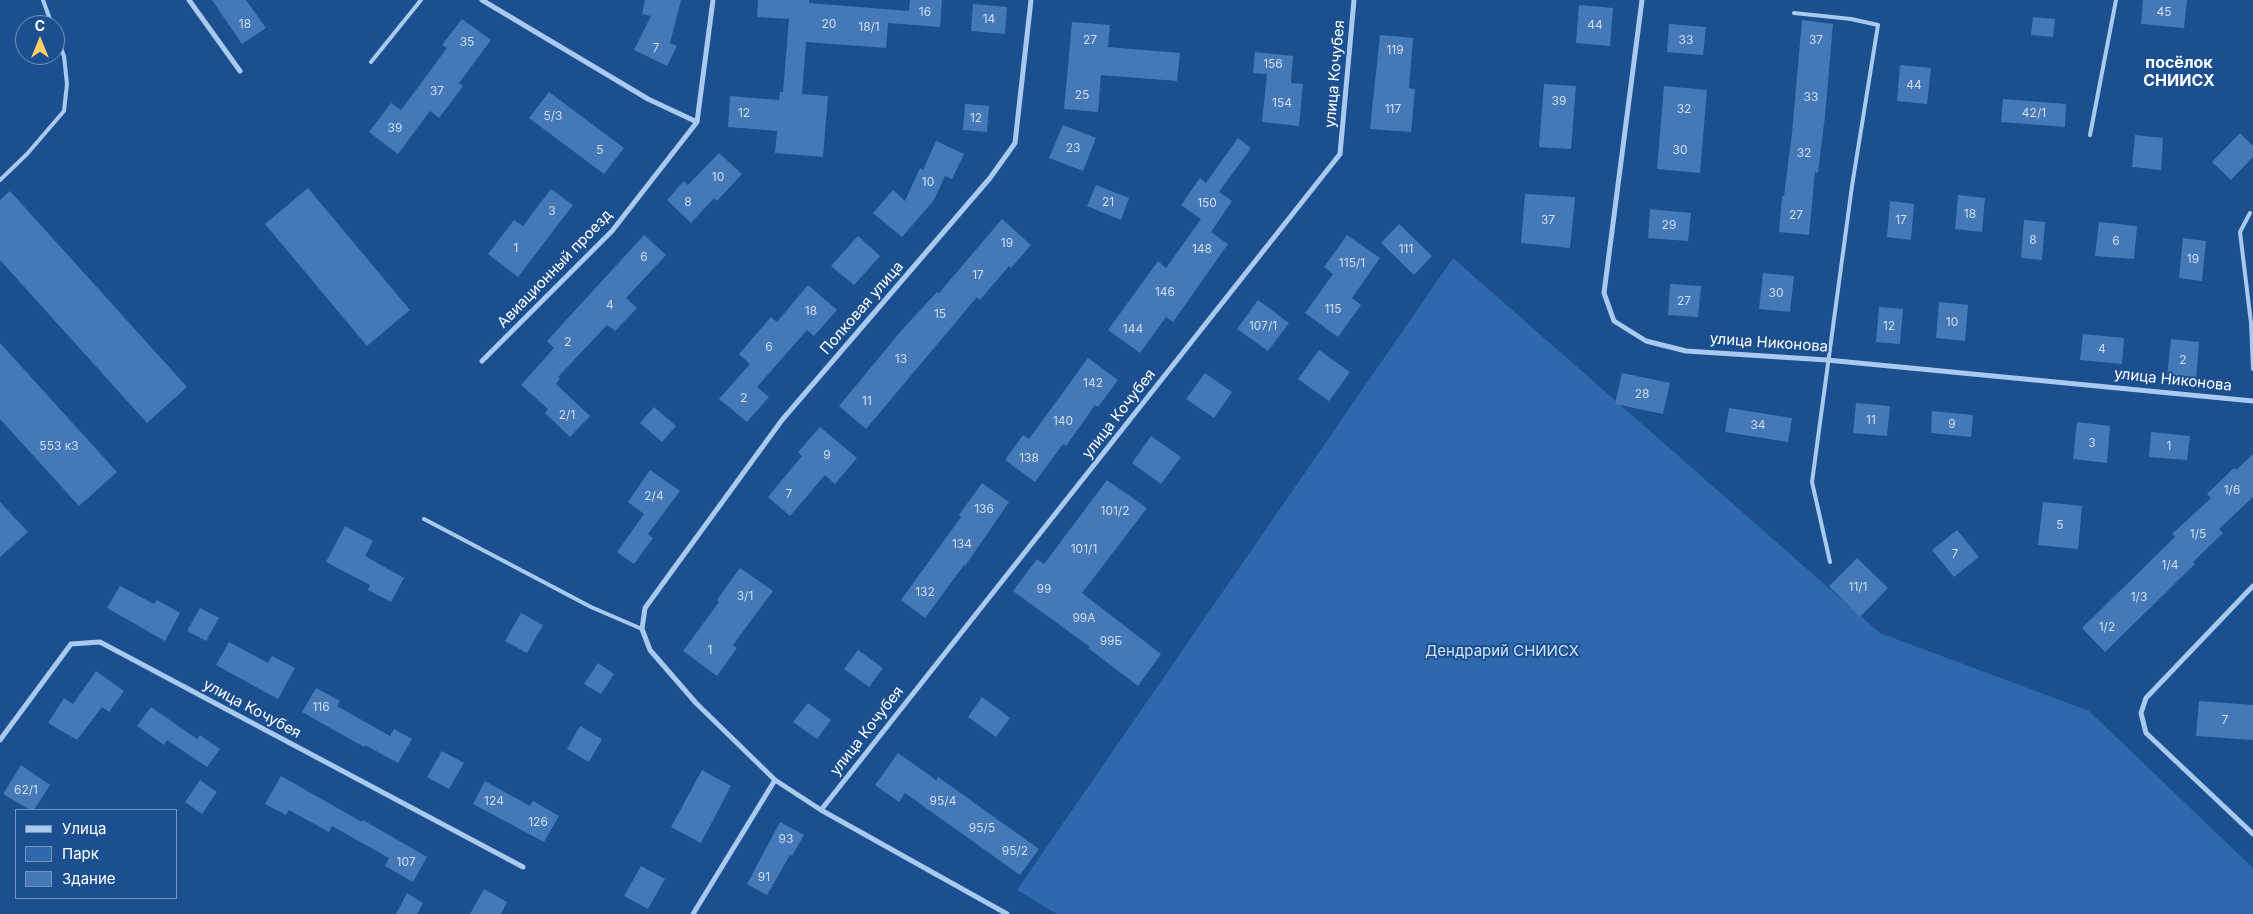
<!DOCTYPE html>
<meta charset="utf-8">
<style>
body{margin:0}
#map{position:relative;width:2253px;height:914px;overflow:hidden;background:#1b4f8f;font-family:Inter,sans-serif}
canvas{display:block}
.legend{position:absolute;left:15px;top:809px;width:162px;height:90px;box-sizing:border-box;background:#1b4f8f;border:1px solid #7695bc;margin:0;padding:6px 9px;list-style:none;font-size:15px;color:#fff}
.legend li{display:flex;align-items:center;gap:10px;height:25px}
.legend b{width:25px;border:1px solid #7695bc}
.north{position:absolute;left:15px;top:15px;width:50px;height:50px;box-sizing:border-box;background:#1b4f8f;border:1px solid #7695bc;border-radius:50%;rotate:0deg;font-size:14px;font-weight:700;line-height:20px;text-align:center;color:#fff}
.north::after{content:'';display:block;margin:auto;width:18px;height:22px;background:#ffd166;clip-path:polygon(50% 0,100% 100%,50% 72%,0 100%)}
</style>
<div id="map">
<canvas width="2253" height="914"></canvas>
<ul class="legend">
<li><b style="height:6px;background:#a9c9ee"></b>Улица</li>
<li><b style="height:14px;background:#2e69ad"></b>Парк</li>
<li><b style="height:14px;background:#4478b7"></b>Здание</li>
</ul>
<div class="north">С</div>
</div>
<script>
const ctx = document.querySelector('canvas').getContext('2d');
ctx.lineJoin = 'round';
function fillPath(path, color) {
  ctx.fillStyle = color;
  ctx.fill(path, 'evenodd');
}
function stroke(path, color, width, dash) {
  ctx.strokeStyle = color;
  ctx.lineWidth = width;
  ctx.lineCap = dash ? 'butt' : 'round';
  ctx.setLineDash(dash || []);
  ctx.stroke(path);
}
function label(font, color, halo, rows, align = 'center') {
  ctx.font = font + ' Inter,sans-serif';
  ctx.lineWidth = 4;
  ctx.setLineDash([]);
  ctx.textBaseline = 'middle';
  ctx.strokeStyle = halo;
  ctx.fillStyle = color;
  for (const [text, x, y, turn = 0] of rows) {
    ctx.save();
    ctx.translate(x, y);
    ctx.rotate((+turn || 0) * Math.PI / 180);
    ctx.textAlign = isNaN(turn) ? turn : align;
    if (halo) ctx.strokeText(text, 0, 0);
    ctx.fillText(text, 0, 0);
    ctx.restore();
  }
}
fillPath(new Path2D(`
 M1453,258L1880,633L2089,711L2253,868V914H1057L1017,890Z`), '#2e69ad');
fillPath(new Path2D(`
 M212,0H246L266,28L242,44Z
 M645,0H681L670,43L677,46L667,66L634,50L651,16L642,14Z
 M758,0H809V3L909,11L910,0H942L940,27L888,23L886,48L806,42L802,94L828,96L823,157L775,153L777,131L728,127L730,96L779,100L780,92H783L789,19L757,17Z
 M2143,0H2187L2184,28L2141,24Z
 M973,4L1007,7L1005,34L971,31Z
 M1579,5L1613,8L1610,46L1576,43Z
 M2033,17L2055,19L2053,37L2031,35Z
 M462,19L491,40L459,83L463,86L439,118L430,111L398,154L369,132L391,103L401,110L447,48L442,45Z
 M1802,20L1833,24L1825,116L1818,173L1815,172L1809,235L1779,232L1782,196H1784L1792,133Z
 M1072,22L1110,25L1108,47L1180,53L1177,81L1101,75L1098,112L1064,109Z
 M1669,24L1706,27L1703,55L1667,52Z
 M1380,35L1413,38L1409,88L1415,89L1411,132L1370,129Z
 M1255,52L1293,56L1291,83L1303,84L1299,126L1262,122L1267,74L1253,73Z
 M1900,65L1931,68L1927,104L1897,101Z
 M1544,84L1576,86L1571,149L1539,147Z
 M1664,86L1707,90L1700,173L1657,169Z
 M549,92L624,148L604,174L529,118Z
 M2003,99L2066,104L2065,127L2001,122Z
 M965,104L989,106L987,132L963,130Z
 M1063,125L1096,138L1083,171L1049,158Z
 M2240,133L2253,146V157L2231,180L2212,162Z
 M2135,135L2163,138L2161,170L2132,167Z
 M1238,138L1251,148L1219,192L1232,201L1211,232L1228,244L1173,322L1166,317L1140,353L1108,330L1158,261L1166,268L1201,219L1181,205L1200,178L1206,183Z
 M936,141L964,154L952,179L945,176L934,200L902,237L873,213L893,190L905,201L920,168L923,170Z
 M719,153L742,174L717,201L714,198L691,223L667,200L684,181L688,185Z
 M1096,185L1129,198L1121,220L1087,206Z
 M308,188L410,310L367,346L265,224Z
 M551,189L573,205L518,277L488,254L514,220L523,226Z
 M10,191L187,387L147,423L0,260V200Z
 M1525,194L1575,197L1570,248L1521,243Z
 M1958,195L1985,198L1982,232L1955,229Z
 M1890,201L1914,204L1911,240L1887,237Z
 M1650,209L1691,213L1688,241L1648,238Z
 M1002,219L1031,245L1011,268L1009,266L980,300L977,297L866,429L839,406L901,331L937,292L939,293Z
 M2024,220L2045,222L2042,260L2021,258Z
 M2099,222L2137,226L2134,259L2095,256Z
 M1399,224L1432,256L1414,275L1381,243Z
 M644,235L666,255L626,298L637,308L615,331L607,325L558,377L560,379L556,384L590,416L570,437L545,413L548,409L521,385L554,348L547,341Z
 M1347,235L1380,258L1352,298L1361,305L1338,337L1305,313L1333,274L1324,267Z
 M858,236L880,256L854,285L831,266Z
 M2183,238L2206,241L2202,281L2179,278Z
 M1763,273L1794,276L1790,312L1759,309Z
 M1670,284L1701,286L1698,317L1668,315Z
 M808,285L837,310L814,336L807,330L757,387L769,397L747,422L719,399L750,364L739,354L771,317L777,322Z
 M1258,300L1289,323L1268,351L1237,329Z
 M1939,302L1968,305L1965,341L1936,338Z
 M1879,307L1903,309L1900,344L1876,342Z
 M2083,334L2124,338L2122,364L2080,360Z
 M2171,339L2199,342L2196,380L2167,377Z
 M0,343L117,472L79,506L0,419Z
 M1319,350L1350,372L1329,401L1298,379Z
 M1088,358L1118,380L1098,407L1095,405L1066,446L1063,444L1035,482L1005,460L1023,435L1029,439Z
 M1205,373L1232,392L1214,418L1186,399Z
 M1622,373L1670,383L1663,414L1615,404Z
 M1856,403L1890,406L1887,436L1853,433Z
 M654,407L676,426L662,442L640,423Z
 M1729,408L1792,418L1788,442L1725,432Z
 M1932,411L1973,415L1971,437L1931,433Z
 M2077,422L2110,426L2107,463L2073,459Z
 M820,427L857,458L835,484L825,475L790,516L768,497L802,456L798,452Z
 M2151,432L2190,436L2187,460L2149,457Z
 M1151,436L1181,457L1161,484L1132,463Z
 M2253,454V497L2219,529L2223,533L2193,562L2195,564L2105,652L2082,628L2175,537L2172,534L2211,498L2207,494L2234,468L2236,470Z
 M650,470L680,491L648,534L653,538L634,564L617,552L644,514L628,502Z
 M1107,480L1147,508L1082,593L1161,654L1138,686L1088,648L1090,647L1013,591L1037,559L1044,564Z
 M982,483L1009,502L965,566L964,565L925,618L901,600L961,517L959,515Z
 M0,502L28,532L0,557Z
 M2043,502L2082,506L2078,549L2038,545Z
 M345,526L373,541L365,556L404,578L391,602L368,590L370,585L326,562Z
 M1957,530L1979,557L1954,577L1932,550Z
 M1857,558L1888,588L1860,617L1829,586Z
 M740,568L773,591L733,645L737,648L717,676L683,651L719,602L717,600Z
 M120,586L154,604L157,600L180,613L165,641L107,608Z
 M200,608L219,618L206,641L187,631Z
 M521,613L543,625L527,653L505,641Z
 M229,642L268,663L272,656L295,668L278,699L216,665Z
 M858,650L883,668L869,687L844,669Z
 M598,663L614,674L601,694L584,684Z
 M96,671L124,691L109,712L102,707L77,740L48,723L64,698L73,704Z
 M316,688L340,701L337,706L390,736L394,729L412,739L398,763L365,745L364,747L302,712Z
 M982,697L1010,718L996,737L968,717Z
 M2199,701L2253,705V740L2196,736Z
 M808,703L831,720L817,739L793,722Z
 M151,707L197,739L200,735L220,749L207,767L167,740L164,745L137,726Z
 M580,726L602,739L589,762L567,749Z
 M442,751L464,763L449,789L427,777Z
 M898,753L936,780L938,777L1039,849L1020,875L905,793L899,802L875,785Z
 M21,765L50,785L34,810H30L3,794Z
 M702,770L731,786L701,843L671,827Z
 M281,776L362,822L363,820L427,857L413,882L385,866L389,858L332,826L329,832L289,810L286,815L265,804Z
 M200,780L217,792L202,814L185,802Z
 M485,781L530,806L533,801L559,816L544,842L473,804Z
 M780,822L804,835L792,856L790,855L767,895L747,884Z
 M641,866L665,879L648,909L624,896Z
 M484,889L507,902L501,914H470Z
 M407,893L423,903L417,914H396Z`), '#4478b7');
stroke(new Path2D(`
 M43,0L52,25
 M1794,13L1851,19L1878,25L1852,186L1812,482L1830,562
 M371,62L421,0
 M2090,135L2116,0
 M0,180L27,154L64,111L67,84L64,56L55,32
 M2250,213L2240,232L2251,323L2253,369
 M424,519L591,607L642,629`), '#a9c9ee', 4);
stroke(new Path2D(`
 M189,0L240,71
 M482,0L648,99L697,122
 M1642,0L1604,293L1614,321L1646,341L1686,351L1827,360L2253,401
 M482,361L612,231L697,122L713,0
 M2253,586L2146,698L2141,713L2146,733L2253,834
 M0,740L71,644L100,642L523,867
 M821,810L1340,154L1354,0
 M693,914L775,780
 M1007,914L821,810L775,780L696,703L650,650L642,629L645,608L782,420L990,178L1015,143L1031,0`), '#a9c9ee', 5);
label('12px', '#d0dded', null, [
 ["16",925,12],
 ["45",2164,12],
 ["14",989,19],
 ["18",245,24],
 ["20",829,24],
 ["44",1595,25],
 ["18/1",869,27],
 ["27",1090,40],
 ["33",1686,40],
 ["37",1816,40],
 ["35",467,42],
 ["7",656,48],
 ["119",1395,50],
 ["156",1273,64],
 ["44",1914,85],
 ["37",437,91],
 ["25",1082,95],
 ["33",1811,97],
 ["39",1559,101],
 ["154",1282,103],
 ["117",1393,109],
 ["32",1684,109],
 ["12",744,113],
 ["42/1",2034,113],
 ["5/3",553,116],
 ["12",976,118],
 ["39",395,128],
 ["23",1073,148],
 ["5",600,150],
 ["30",1680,150],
 ["32",1804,153],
 ["10",718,177],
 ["10",928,182],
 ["8",688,202],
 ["21",1108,202],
 ["150",1207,203],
 ["3",552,211],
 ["18",1970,214],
 ["27",1796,215],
 ["37",1548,220],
 ["17",1901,220],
 ["29",1669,225],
 ["8",2033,240],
 ["6",2116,241],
 ["19",1007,243],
 ["1",516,248],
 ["148",1202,249],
 ["111",1406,249],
 ["6",644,257],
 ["19",2193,259],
 ["115/1",1352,263],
 ["17",978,275],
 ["146",1165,292],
 ["30",1776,293],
 ["27",1684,301],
 ["4",610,305],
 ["115",1333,309],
 ["18",811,311],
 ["15",940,314],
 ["10",1952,322],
 ["107/1",1263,326],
 ["12",1889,326],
 ["144",1133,329],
 ["2",568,342],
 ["6",769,347],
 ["4",2102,349],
 ["13",901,359],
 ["2",2183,360],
 ["142",1093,383],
 ["28",1642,394],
 ["2",744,398],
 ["11",867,401],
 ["2/1",567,415],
 ["11",1871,420],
 ["140",1063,421],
 ["9",1952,424],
 ["34",1758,425],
 ["3",2092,443],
 ["553 к3",59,446],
 ["1",2169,446],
 ["9",827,455],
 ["138",1029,458],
 ["1/6",2232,490],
 ["7",789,494],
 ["2/4",654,496],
 ["136",984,509],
 ["101/2",1115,511],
 ["5",2060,525],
 ["1/5",2198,534],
 ["134",962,544],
 ["101/1",1084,549],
 ["7",1955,554],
 ["1/4",2170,565],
 ["11/1",1858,587],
 ["99",1044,589],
 ["132",925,592],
 ["3/1",745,596],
 ["1/3",2139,597],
 ["99А",1084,618],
 ["1/2",2107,627],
 ["99Б",1111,641],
 ["1",710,650],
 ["116",321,707],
 ["7",2225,720],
 ["62/1",26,790],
 ["124",494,801],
 ["95/4",943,801],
 ["126",538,822],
 ["95/5",982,828],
 ["93",786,839],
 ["95/2",1015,851],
 ["107",406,862],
 ["91",764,877]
]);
label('15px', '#fff', '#1b4f8f', [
 ["улица Кочубея",1335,74,-85],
 ["Авиационный проезд",555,269,-46],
 ["Полковая улица",862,308,-49],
 ["улица Никонова",1769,343,4],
 ["улица Никонова",2173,380,6],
 ["улица Кочубея",1119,414,-52],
 ["улица Кочубея",252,709,28],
 ["улица Кочубея",867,731,-52]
]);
label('15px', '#cfe3fa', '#1b4f8f', [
 ["Дендрарий СНИИСХ",1502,651]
]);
label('bold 16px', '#fff', '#1b4f8f', [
 ["посёлок",2179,63],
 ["СНИИСХ",2179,81]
]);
</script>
